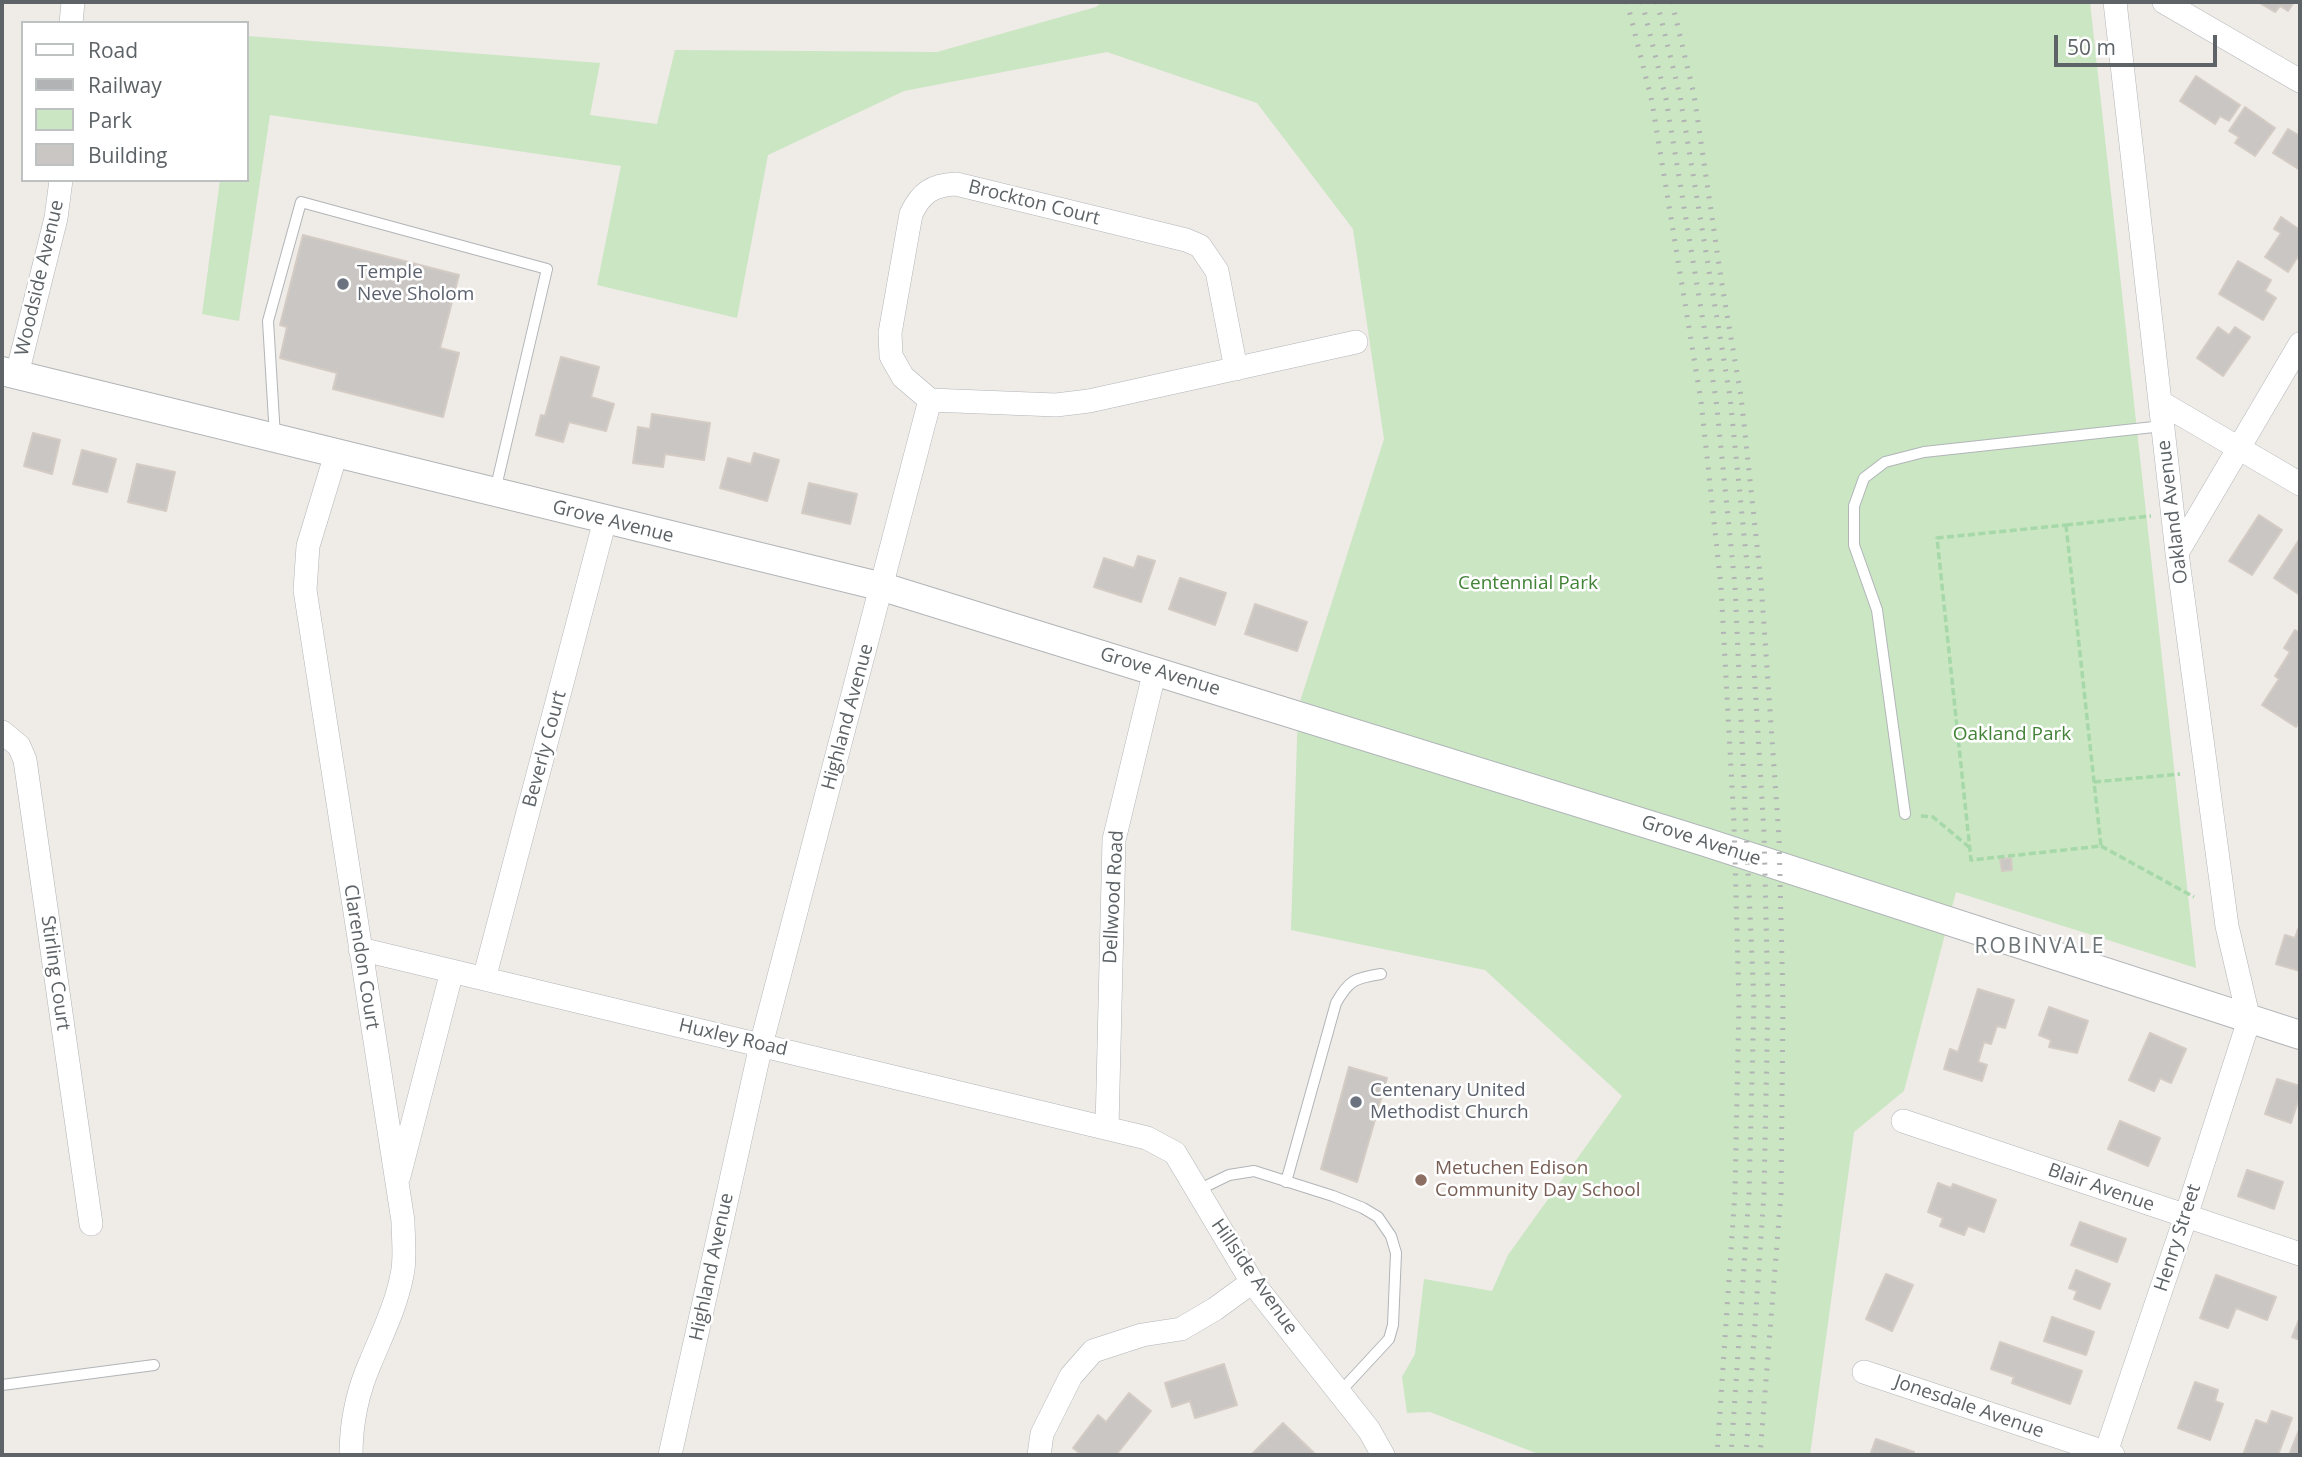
<!DOCTYPE html>
<style>
body{margin:0}
#map{position:relative;width:2302px;height:1457px;overflow:hidden;background:#efebe6;font-family:"Open Sans",sans-serif}
canvas{display:block}
.frame{position:absolute;inset:0;border:4px solid #5d6366;pointer-events:none}
.legend{position:absolute;left:21px;top:21px;width:228px;height:161px;box-sizing:border-box;background:#fff;border:2px solid #bec1c2;margin:0;padding:9px 12px;list-style:none;font-size:21px;color:#5d6366}
.legend li{display:flex;align-items:center;gap:14px;height:35px}
.legend b{width:35px;border:2px solid #bec1c2}
.scale{position:absolute;left:2054px;top:35px;width:163px;height:32px;box-sizing:border-box;border:4px solid #5d6366;border-top:0;padding-left:9px;font-size:21px;line-height:24px;white-space:nowrap;color:#5d6366;-webkit-text-stroke:5px #fff;paint-order:stroke}
</style>
<div id="map">
<canvas width="2302" height="1457"></canvas>
<div class="frame"></div>
<ul class="legend">
<li><b style="height:9px;background:#fff"></b>Road</li>
<li><b style="height:9px;background:#b2b3b4"></b>Railway</li>
<li><b style="height:19px;background:#cae6c3"></b>Park</li>
<li><b style="height:19px;background:#cac6c3"></b>Building</li>
</ul>
<div class="scale">50 m</div>
</div>
<script>
const ctx = document.querySelector('canvas').getContext('2d');
ctx.lineJoin = 'round';
function fillPath(path, color) {
  ctx.fillStyle = color;
  ctx.fill(path, 'evenodd');
}
function stroke(path, color, width, dash) {
  ctx.strokeStyle = color;
  ctx.lineWidth = width;
  ctx.lineCap = dash ? 'butt' : 'round';
  ctx.setLineDash(dash || []);
  ctx.stroke(path);
}
function label(font, color, halo, rows, align = 'center') {
  ctx.font = font + ' "Open Sans",sans-serif';
  ctx.lineWidth = 5;
  ctx.setLineDash([]);
  ctx.textBaseline = 'middle';
  ctx.strokeStyle = halo;
  ctx.fillStyle = color;
  for (const [text, x, y, turn = 0] of rows) {
    ctx.save();
    ctx.translate(x, y);
    ctx.rotate((+turn || 0) * Math.PI / 180);
    ctx.textAlign = isNaN(turn) ? turn : align;
    if (halo) ctx.strokeText(text, 0, 0);
    ctx.fillText(text, 0, 0);
    ctx.restore();
  }
}
fillPath(new Path2D(`
 M1102,2H2090L2196,968L1956,892L1904,1091L1854,1132L1810,1455H1541L1430,1412L1407,1413L1402,1377L1415,1354L1424,1279L1492,1291L1508,1255L1622,1096L1485,970L1291,930L1298,708L1384,439L1353,229L1257,103L1107,52L904,91L768,155L737,318L597,285L621,166L270,115L239,321L202,314L220,180H247V36L600,63L590,115L657,124L675,50L937,52L1096,7Z`), '#cae6c3');
const building = new Path2D(`
 M2258,2H2294L2288,11L2280,6L2275,12Z
 M2196,76L2240,105L2229,121L2220,116L2215,124L2180,101Z
 M2245,107L2275,128L2255,156L2235,143L2239,137L2229,131Z
 M2288,129L2300,136V170L2273,153Z
 M2281,217L2300,230V253L2288,272L2265,257L2281,233L2274,229Z
 M303,235L459,275L440,348L459,353L443,417L333,389L337,373L280,358L287,327L280,325Z
 M2238,261L2271,280L2265,291L2276,298L2263,320L2219,294Z
 M2218,327L2229,335L2235,327L2250,337L2223,376L2197,358Z
 M561,357L599,367L591,397L614,404L606,431L569,422L563,442L536,435L541,415L545,416Z
 M652,414L710,423L704,460L665,454L663,467L633,463L638,427L650,429Z
 M33,433L60,440L52,474L24,466Z
 M82,450L116,459L107,492L73,484Z
 M754,453L779,460L767,501L720,488L728,458L751,464Z
 M137,464L175,472L166,511L128,502Z
 M809,483L857,494L850,524L802,513Z
 M2259,515L2282,530L2252,575L2229,561Z
 M2299,540H2300V595L2274,578Z
 M1138,556L1155,561L1141,602L1094,587L1104,558L1134,568Z
 M1180,578L1226,593L1215,625L1169,609Z
 M1255,604L1307,622L1297,651L1245,634Z
 M2295,630L2300,633V721L2296,727L2262,705L2279,679L2275,676L2290,652L2284,648Z
 M2011,858L2012,870L2002,871L2000,859Z
 M2298,929H2300V971L2276,964L2285,935L2295,938Z
 M1978,989L2014,1000L2005,1028L1997,1026L1991,1044L1984,1042L1978,1062L1987,1065L1982,1081L1944,1069L1950,1049L1958,1052Z
 M2049,1007L2088,1021L2077,1053L2049,1047L2051,1040L2039,1035Z
 M2150,1033L2186,1049L2171,1083L2160,1078L2154,1091L2129,1080Z
 M1349,1067L1387,1078L1357,1182L1321,1169Z
 M2277,1079L2300,1086V1095L2291,1123L2265,1114Z
 M2120,1121L2160,1138L2148,1166L2108,1149Z
 M2247,1170L2283,1182L2274,1209L2238,1196Z
 M1938,1183L1951,1188L1953,1184L1996,1200L1984,1232L1968,1226L1964,1235L1940,1226L1943,1218L1928,1212Z
 M2080,1222L2126,1239L2117,1262L2071,1245Z
 M2076,1270L2110,1284L2100,1309L2074,1299L2077,1291L2069,1288Z
 M1886,1274L1913,1285L1892,1331L1866,1319Z
 M2216,1275L2276,1297L2267,1320L2236,1308L2228,1328L2200,1318Z
 M2052,1317L2094,1332L2086,1355L2044,1341Z
 M2300,1317V1340L2292,1337Z
 M2000,1342L2082,1371L2070,1404L2012,1383L2014,1377L1991,1369Z
 M1224,1364L1237,1405L1195,1418L1190,1401L1172,1407L1165,1383Z
 M2195,1382L2218,1390L2215,1401L2223,1404L2210,1440L2178,1428Z
 M1129,1393L1151,1411L1116,1455H1082L1073,1448L1098,1415L1106,1422Z
 M2272,1411L2292,1418L2278,1455H2243L2256,1420L2267,1424Z
 M1283,1423L1316,1455H1251Z
 M2299,1430L2300,1455H2289Z
 M1876,1439L1914,1452L1913,1455H1870Z`);
fillPath(building, '#cac6c3');
stroke(building, '#d4ccc4', 2);
const service = new Path2D(`
 M275,437L268,321L301,202L547,269L495,491
 M1905,814L1877,610L1854,545V506L1864,478L1885,462L1924,452L2163,426
 M1286,1182L1336,1003C1349,980 1355,978 1381,974
 M1196,1191L1229,1175L1254,1171L1333,1196L1363,1208L1378,1217L1391,1236L1396,1253L1393,1325L1389,1339L1339,1393
 M2,1385L154,1365`);
const minor = new Path2D(`
 M2164,2L2300,81
 M71,23L73,2
 M17,374L56,218L61,180
 M930,400L903,377L891,356L890,333L911,214C921,193 932,185 956,184L1186,240L1200,246L1217,271L1236,369
 M2160,402L2300,484
 M336,454L308,546L305,590L403,1221C403,1238 406,1258 402,1275C396,1306 383,1332 371,1361C358,1390 351,1423 351,1455
 M2177,553L2300,344
 M2,732L19,746L25,760L91,1224
 M360,949L1147,1138L1175,1153L1252,1282L1369,1430L1383,1455
 M484,979L605,520
 M1903,1121L2300,1254
 M1107,1128L1114,840L1155,670
 M399,1176L452,971
 M1864,1372L2113,1455
 M670,1455L761,1045L930,400L1056,405L1089,401L1356,342
 M1039,1455L1042,1434L1071,1376L1093,1351L1142,1335L1181,1329L1215,1309L1252,1282
 M2105,1455L2186,1216L2249,1020L2227,926L2177,553L2115,2`);
const tertiary = new Path2D(`
 M2,371L883,587L1705,842L2300,1035`);
stroke(service, '#b1b5b8', 12);
stroke(minor, '#b1b5b8', 24);
stroke(tertiary, '#b1b5b8', 30);
stroke(new Path2D(`
 M2066,525L2101,846L1971,860L1937,538Z
 M2066,525L2151,516
 M2094,782L2180,774
 M1921,816L1933,817L1969,847
 M2101,846L2194,897`), '#a6d8a9', 3.5, [7, 3.5]);
stroke(service, '#fff', 10);
stroke(minor, '#fff', 23);
stroke(tertiary, '#fff', 28);
stroke(new Path2D(`
 M1627,2L1652,102L1701,401L1721,587L1734,823L1739,1003L1735,1192L1717,1455
 M1642,2L1666,99L1716,399L1735,586L1754,1002L1749,1193L1731,1455
 M1657,2L1680,96L1730,397L1749,584L1764,833L1768,1002L1764,1193L1746,1455
 M1672,2L1694,95L1722,285L1741,396L1761,583L1779,838L1783,1003L1781,1194L1760,1455`), '#b2b3b4', 5, [2, 9]);
for (const [x, y, r, color] of [
 [343,284,7,"#6b7280"],
 [1356,1102,7,"#6b7280"],
 [1421,1180,7,"#8d6e63"]
]) {
  const dot = new Path2D();
  dot.arc(x, y, r, 0, 2 * Math.PI);
  ctx.fillStyle = color;
  ctx.fill(dot);
  stroke(dot, '#fff', 2.5);
}
label('19px', '#5d6366', '#fff', [
 ["Brockton Court",1034,203,14],
 ["Woodside Avenue",40,278,-77],
 ["Oakland Avenue",2173,512,-97],
 ["Grove Avenue",613,522,14],
 ["Grove Avenue",1160,672,17],
 ["Highland Avenue",848,717,-75],
 ["Beverly Court",545,749,-75],
 ["Grove Avenue",1701,841,18],
 ["Dellwood Road",1114,897,-87],
 ["Clarendon Court",361,957,81],
 ["Stirling Court",55,973,82],
 ["Huxley Road",733,1038,13],
 ["Blair Avenue",2101,1188,19],
 ["Henry Street",2178,1238,-72],
 ["Highland Avenue",712,1267,-78],
 ["Hillside Avenue",1254,1277,55],
 ["Jonesdale Avenue",1969,1407,19]
]);
label('19px', '#5b616d', '#fff', [
 ["Temple",357,273],
 ["Neve Sholom",357,295],
 ["Centenary United",1370,1091],
 ["Methodist Church",1370,1113]
], 'left');
label('19px', '#438337', '#fff', [
 ["Centennial Park",1528,584],
 ["Oakland Park",2012,735]
]);
label('19px', '#785e54', '#fff', [
 ["Metuchen Edison",1435,1169],
 ["Community Day School",1435,1191]
], 'left');
ctx.letterSpacing = '2px';
label('21px', '#6e7578', '#fff', [
 ["ROBINVALE",2040,947]
]);
ctx.letterSpacing = '0px';
</script>
